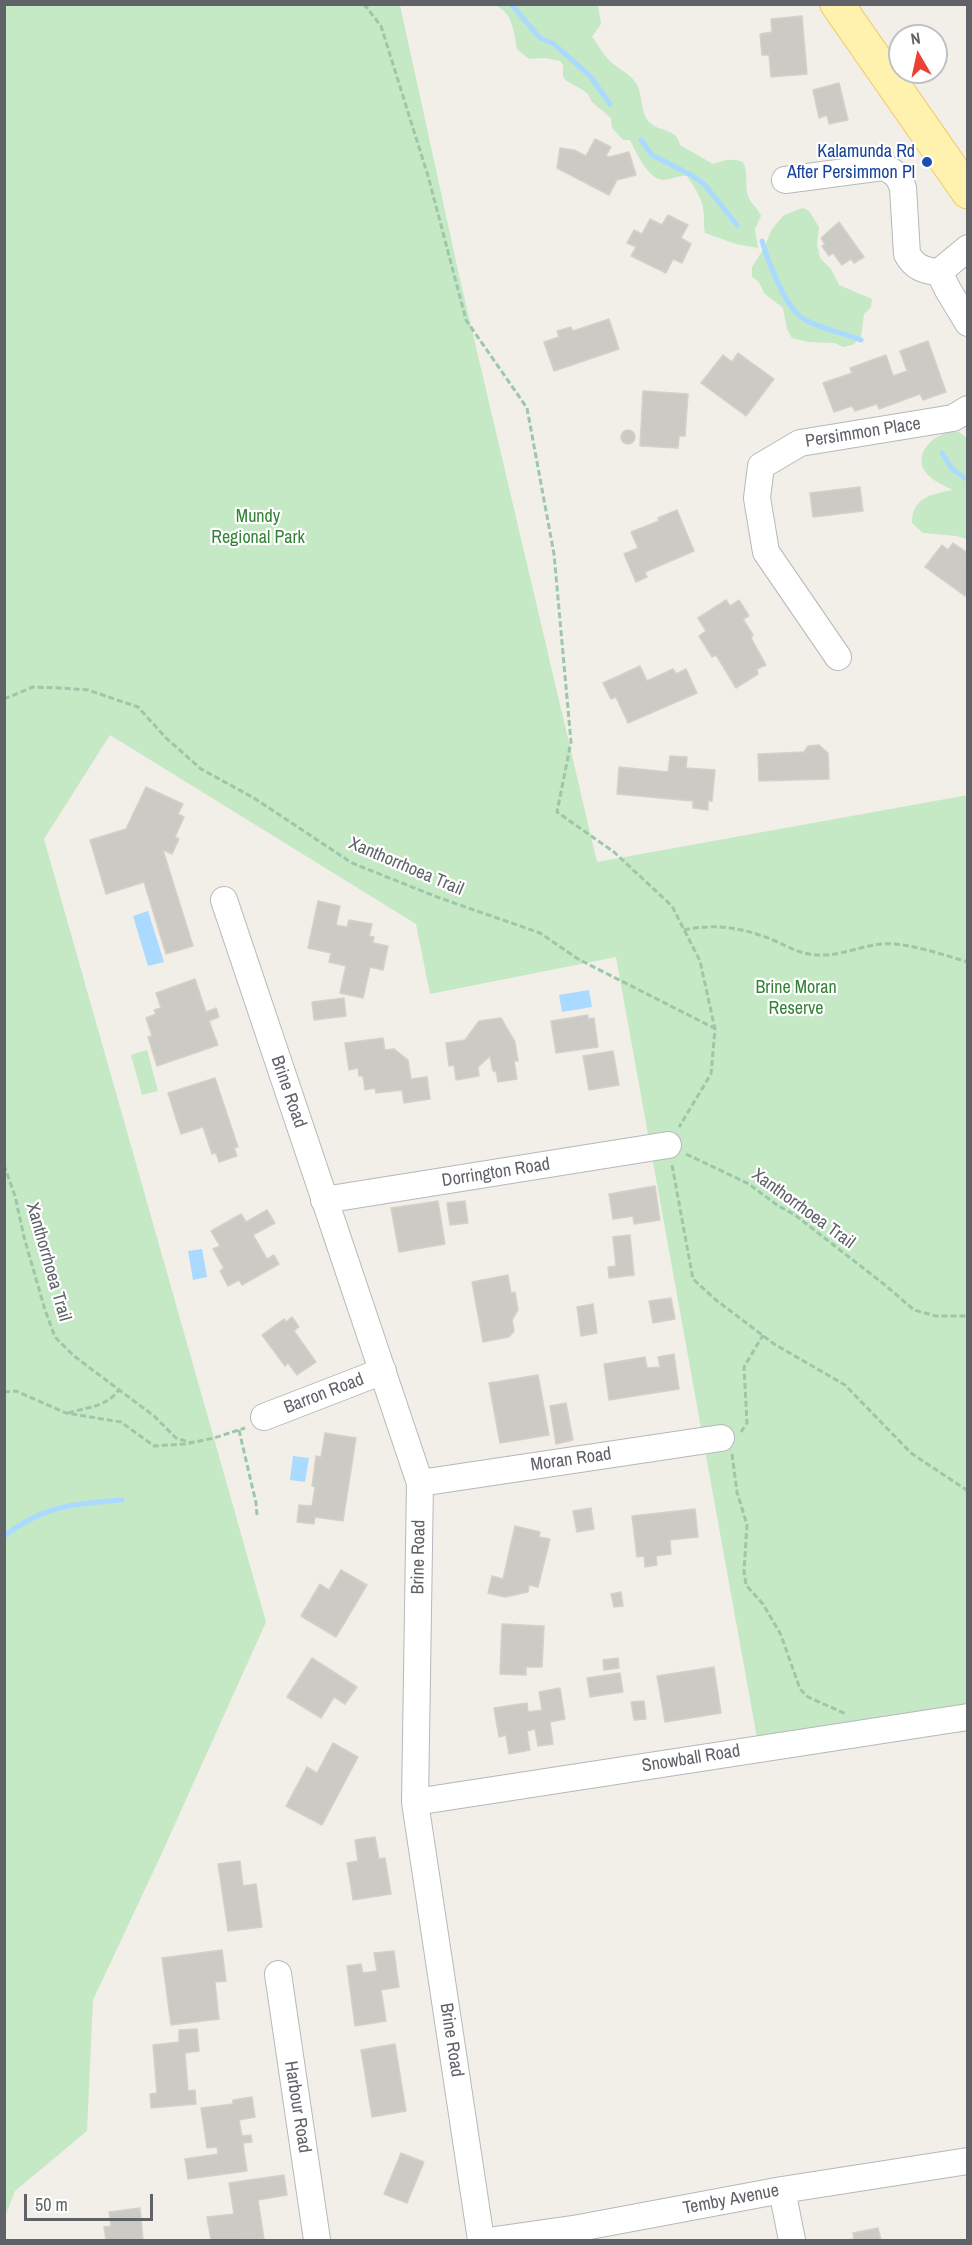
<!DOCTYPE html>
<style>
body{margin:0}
#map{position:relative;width:972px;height:2245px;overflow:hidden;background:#f1efe8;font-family:"Archivo Narrow",sans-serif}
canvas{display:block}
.frame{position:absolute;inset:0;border:6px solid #5f6368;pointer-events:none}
.north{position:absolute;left:888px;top:24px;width:60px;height:60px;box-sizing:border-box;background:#fff;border:2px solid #bfc1c3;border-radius:50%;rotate:351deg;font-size:16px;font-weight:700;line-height:24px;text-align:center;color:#5f6368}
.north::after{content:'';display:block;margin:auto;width:21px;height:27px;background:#ea4335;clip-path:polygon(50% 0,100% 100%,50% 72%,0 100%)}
.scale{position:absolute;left:24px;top:2194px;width:129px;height:27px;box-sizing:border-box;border:3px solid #5f6368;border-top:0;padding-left:8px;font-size:18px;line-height:21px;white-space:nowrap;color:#5f6368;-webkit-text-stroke:4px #fff;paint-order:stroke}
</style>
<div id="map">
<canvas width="972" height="2245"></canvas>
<div class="frame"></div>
<div class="north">N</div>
<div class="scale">50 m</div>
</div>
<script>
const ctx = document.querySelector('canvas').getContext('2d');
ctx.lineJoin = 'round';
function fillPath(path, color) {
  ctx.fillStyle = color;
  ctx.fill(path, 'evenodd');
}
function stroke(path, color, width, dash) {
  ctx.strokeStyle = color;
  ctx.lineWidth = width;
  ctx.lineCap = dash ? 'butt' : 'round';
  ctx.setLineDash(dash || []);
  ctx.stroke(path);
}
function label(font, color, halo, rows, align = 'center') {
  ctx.font = font + ' "Archivo Narrow",sans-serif';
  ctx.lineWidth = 4.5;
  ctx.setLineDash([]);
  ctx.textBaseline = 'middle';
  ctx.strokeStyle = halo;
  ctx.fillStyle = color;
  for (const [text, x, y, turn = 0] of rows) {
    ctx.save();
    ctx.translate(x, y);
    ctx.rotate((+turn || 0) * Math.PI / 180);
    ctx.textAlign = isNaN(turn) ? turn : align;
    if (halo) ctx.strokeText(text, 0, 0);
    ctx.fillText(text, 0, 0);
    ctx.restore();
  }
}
fillPath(new Path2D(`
 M4,5H400L459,275L597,862L968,795L967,1717L759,1749L616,957L430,994L416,924L110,735L44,839L266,1622L161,1855L93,2000L87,2131L15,2191L5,2216Z
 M495,5H598L601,24L592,37C599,45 603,55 611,62C620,70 629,73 636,83C643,94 640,112 649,122C660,133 676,127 680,145L713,164C724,160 732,158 743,162C749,176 744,183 748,196C751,204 758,208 761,216L755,229L758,248L736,244L705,233C703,223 705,216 703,208C701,196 693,186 687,176C678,175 672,180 663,180C648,179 636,152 630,140H623L612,128L611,118L592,102L588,94L583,90L565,80L563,75V65L560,61L545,58L529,59L517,49C514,32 513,13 495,5Z
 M803,208L809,211L819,227L817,245L820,258L831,269L839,285L872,299L871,307L864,314L861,337L853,345L843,347L835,343L809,342L792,338L787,329L783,308L764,293L759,282L752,277V267L764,248L772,229L784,215Z
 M949,432H959L967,438V539L956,536L923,533L912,523C912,497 932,494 953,490C945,486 935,482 928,475C911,457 931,436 949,432Z
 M147,1050L158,1091L142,1095L131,1055Z`), '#c5e8c5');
fillPath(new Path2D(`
 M148,911L164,962L148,966L133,916Z
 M589,990L592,1007L562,1012L559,995Z
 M202,1249L207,1277L193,1280L188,1251Z
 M293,1456L309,1458L305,1482L290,1480Z`), '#aadaff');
stroke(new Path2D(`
 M511,4L540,38L554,44L590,76L610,104
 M641,140L652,155L693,176L705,185L737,225
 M762,241C768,261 785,308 804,319C821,329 843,333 861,340
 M942,453L952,469L968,480
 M4,1536C45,1505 73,1504 122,1500`), '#aadaff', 5);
const building = new Path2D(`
 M802,16L807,74L771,77L769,55H762L760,34L772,32L771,19Z
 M839,83L848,120L829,124L827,115L819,118L813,90Z
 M595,139L611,147L606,156L609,157L629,152L636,175L617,180L609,195L557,168L560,148L574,150L586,156Z
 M668,215L688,225L681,238L691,244L682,263L673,259L666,273L631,256L636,247L627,243L634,230L642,234L650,219L662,225Z
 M839,222L864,257L854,263L851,259L842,265L833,253L829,256L822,246L825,244L821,238Z
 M609,319L619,349L554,371L544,342L559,337L557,331L571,327L573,331Z
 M928,341L946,392L923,400L920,394L879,409L877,404L855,411L852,406L834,412L823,383L852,373L850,368L886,355L893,376L907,371L900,351Z
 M738,353L774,379L746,416L701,383L723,355L732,362Z
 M643,391L688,394L685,436H679L678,448L640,446Z
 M621 437a7 7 0 1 1 14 0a7 7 0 1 1-14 0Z
 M860,487L863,511L813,517L810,493Z
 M677,510L694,551L645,572L647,577L636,582L624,554L638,548L631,532L659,521L658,518Z
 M953,543L968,553L966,563L968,564V593L965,596L925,567L942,545L948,550Z
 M726,600L730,606L739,600L749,616L743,619L753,635L751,638L766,665L757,669L758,674L736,688L716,655L712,657L699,636L706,631L698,618Z
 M640,666L647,681L673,669L676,674L686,669L697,693L628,723L616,697L611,699L603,683Z
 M819,745L828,753L829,779L759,781L758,754L804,752L808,746Z
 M670,756L687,757L686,768L715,770L712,801H708V810L693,808V801L617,794L619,767L668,772Z
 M146,787L183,804L178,814L184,817L175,837L179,839L172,854L163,850L193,946L166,954L144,882L106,894L90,840L126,829Z
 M318,901L340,906L336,925L347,927L349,920L372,924L369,936L374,937L373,943L388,946L383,970L370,967L363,998L340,993L346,966L329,962L331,953L308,948Z
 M195,979L206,1012L216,1008L219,1017L209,1021L218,1045L157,1066L148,1037L152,1036L146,1018L156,1014L154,1010L161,1008L156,993Z
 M344,998L346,1016L314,1020L312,1002Z
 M588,1015V1019L594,1018L598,1047L556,1053L551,1021Z
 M501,1018L515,1042L518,1061H514L517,1079L498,1082L496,1071H493L490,1056L478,1067L479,1076L456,1080L454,1065L449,1066L446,1043L465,1040L479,1021Z
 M383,1038L385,1050L394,1049L408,1060L411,1079L427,1077L430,1099L404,1103L402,1090L376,1093L375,1088L365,1090L363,1076H359L358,1068L349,1070L345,1043Z
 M613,1051L619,1085L589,1090L583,1056Z
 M215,1078L238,1147L234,1148L237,1156L219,1162L216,1153L212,1154L203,1127L181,1134L168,1093Z
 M655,1186L660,1220L634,1224L633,1216L613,1219L609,1194Z
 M438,1201L445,1244L399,1252L391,1208Z
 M465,1201L468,1223L450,1225L447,1203Z
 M267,1210L275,1223L253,1235L267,1259L274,1255L279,1264L242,1285L239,1280L228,1286L220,1271L224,1268L213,1249L220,1246L211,1231L241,1214L246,1222Z
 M630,1235L634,1275L609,1278L608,1267L616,1266L613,1237Z
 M508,1275L511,1293L515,1292L518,1310L512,1320L514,1331L509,1337L483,1342L472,1282Z
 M671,1298L675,1319L653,1323L649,1301Z
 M593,1304L597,1333L581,1336L577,1307Z
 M292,1317L299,1327L294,1331L316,1362L297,1375L288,1363L285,1366L262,1335L284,1319L286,1322Z
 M674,1354L679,1389L609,1400L604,1364L645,1357L647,1368L660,1367L658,1357Z
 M538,1375L549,1435L500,1443L489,1383Z
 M566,1403L573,1440L556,1444L550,1406Z
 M325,1433L356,1438L343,1521L315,1517L314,1524L297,1522L299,1505L312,1506L315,1487L312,1486L316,1456L321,1457Z
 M591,1508L594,1529L577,1532L573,1511Z
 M695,1509L698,1537L670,1540L671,1554L656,1556L657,1565L645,1567L644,1556L637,1557L632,1516Z
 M515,1526L540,1532L539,1537L550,1539L538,1587L529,1585L528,1592L505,1597L488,1593L492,1576L503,1579Z
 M341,1570L367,1585L336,1637L301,1616L320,1584L329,1590Z
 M621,1592L623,1606L614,1607L611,1594Z
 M502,1624L544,1626L542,1667H526V1675L500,1674Z
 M312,1658L357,1687L345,1704L334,1697L321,1718L287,1697Z
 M618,1658L619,1668L604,1670L603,1660Z
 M714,1667L721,1713L665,1722L657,1676Z
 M620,1673L623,1692L590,1697L587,1678Z
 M560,1688L565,1719L550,1722L553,1744L538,1746L535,1729L527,1731L530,1750L509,1754L506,1735L499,1737L494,1708L527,1703L528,1712L542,1710L539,1692Z
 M644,1701L646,1719L634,1720L631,1702Z
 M333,1743L358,1757L322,1825L286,1806L307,1767L317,1773Z
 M375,1837L379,1859L385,1858L391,1894L353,1900L347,1863L358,1861L355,1840Z
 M240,1861L243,1886L256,1884L262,1927L228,1931L218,1864Z
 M222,1950L226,1981L215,1982L219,2019L171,2025L162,1958Z
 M394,1951L399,1987L381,1990L386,2021L355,2026L347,1966L361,1964L363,1973L377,1971L374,1953Z
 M197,2029L199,2051L185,2053L188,2091L195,2090L196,2104L151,2108L150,2094L157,2093L153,2045L179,2042V2030Z
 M395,2044L406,2111L372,2117L361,2050Z
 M252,2097L255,2117L239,2120L242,2136L251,2135L252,2142L243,2143L247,2171L188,2179L185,2159L218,2154L217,2147L207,2148L201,2108L233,2104V2100Z
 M401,2153L424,2162L407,2203L384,2194Z
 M284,2175L287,2195L258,2200L264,2239L211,2240L207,2217L234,2214L229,2183Z
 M140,2208L143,2240H106L104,2227L111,2226L109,2212Z
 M878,2228L881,2240H848L854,2239L853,2233Z`);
fillPath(building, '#cccac5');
stroke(building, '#d6d1c6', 1.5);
const minor = new Path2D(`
 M785,180L883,167C894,171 899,176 903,188L907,254C914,267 924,271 939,272L948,290L968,323
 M939,272L968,248
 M838,657L766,552L757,498L761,466L800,443L953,418L968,409
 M224,900L420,1483L415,1802L481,2240
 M324,1200L668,1145
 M264,1417L383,1371
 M420,1483L721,1438
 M415,1802L968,1717
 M278,1974L317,2240
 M782,2190L792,2240
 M495,2240L579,2228L782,2190L968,2161`);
const major = new Path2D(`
 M837,4L968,192`);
stroke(minor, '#b5b8bc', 28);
stroke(major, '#f2c960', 35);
stroke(new Path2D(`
 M364,4L381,26L428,176L466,320L527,408L554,554L571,742L557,812L614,852L672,906L700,961L715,1029L711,1074L679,1127
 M4,699L33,687L61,688L88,690L138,707L166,738L201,769L254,798L352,863L437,897L540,933L578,959L714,1028
 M684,930C715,923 744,928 773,940C790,947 800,955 820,955C841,956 863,945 883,944C906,942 944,955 968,962
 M686,1154L749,1184L777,1205L795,1215L885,1285L914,1310L936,1316H968
 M4,1165L15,1196L24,1237L45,1310L55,1337L74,1356L154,1416L176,1438L192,1443
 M672,1165L693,1279L716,1300L774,1344L845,1385L911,1453L968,1491
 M4,1392L16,1391L66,1413L121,1422L154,1446L185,1444L214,1438L245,1428
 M68,1413C87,1407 108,1407 119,1389
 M239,1430L256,1503L257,1515
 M741,1432L747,1423L744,1367L763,1335
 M732,1454L737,1492L747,1525L744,1571L746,1585L763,1604L781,1635L800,1689L808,1697L846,1714`), '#9cc7a9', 3, [6, 3]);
stroke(minor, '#fff', 26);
stroke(major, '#fff2af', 33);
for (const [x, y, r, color] of [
 [927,162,6,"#1a4fb4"]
]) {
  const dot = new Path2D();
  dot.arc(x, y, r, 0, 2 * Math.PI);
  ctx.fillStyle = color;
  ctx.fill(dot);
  stroke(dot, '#fff', 2);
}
label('18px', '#164399', '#fff', [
 ["Kalamunda Rd",915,152],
 ["After Persimmon Pl",915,173]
], 'right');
label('18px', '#5f6368', '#fff', [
 ["Persimmon Place",863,433,-9],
 ["Xanthorrhoea Trail",406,867,23],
 ["Brine Road",288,1092,71],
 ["Dorrington Road",496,1173,-9],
 ["Xanthorrhoea Trail",803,1209,36],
 ["Xanthorrhoea Trail",48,1262,74],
 ["Barron Road",324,1394,-21],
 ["Moran Road",571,1460,-8],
 ["Brine Road",419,1557,-89],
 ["Snowball Road",691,1759,-9],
 ["Brine Road",451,2040,81],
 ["Harbour Road",297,2107,81],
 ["Temby Avenue",731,2200,-11]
]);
label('18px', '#348238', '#fff', [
 ["Mundy",258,517],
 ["Regional Park",258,538],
 ["Brine Moran",796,988],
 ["Reserve",796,1009]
]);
</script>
